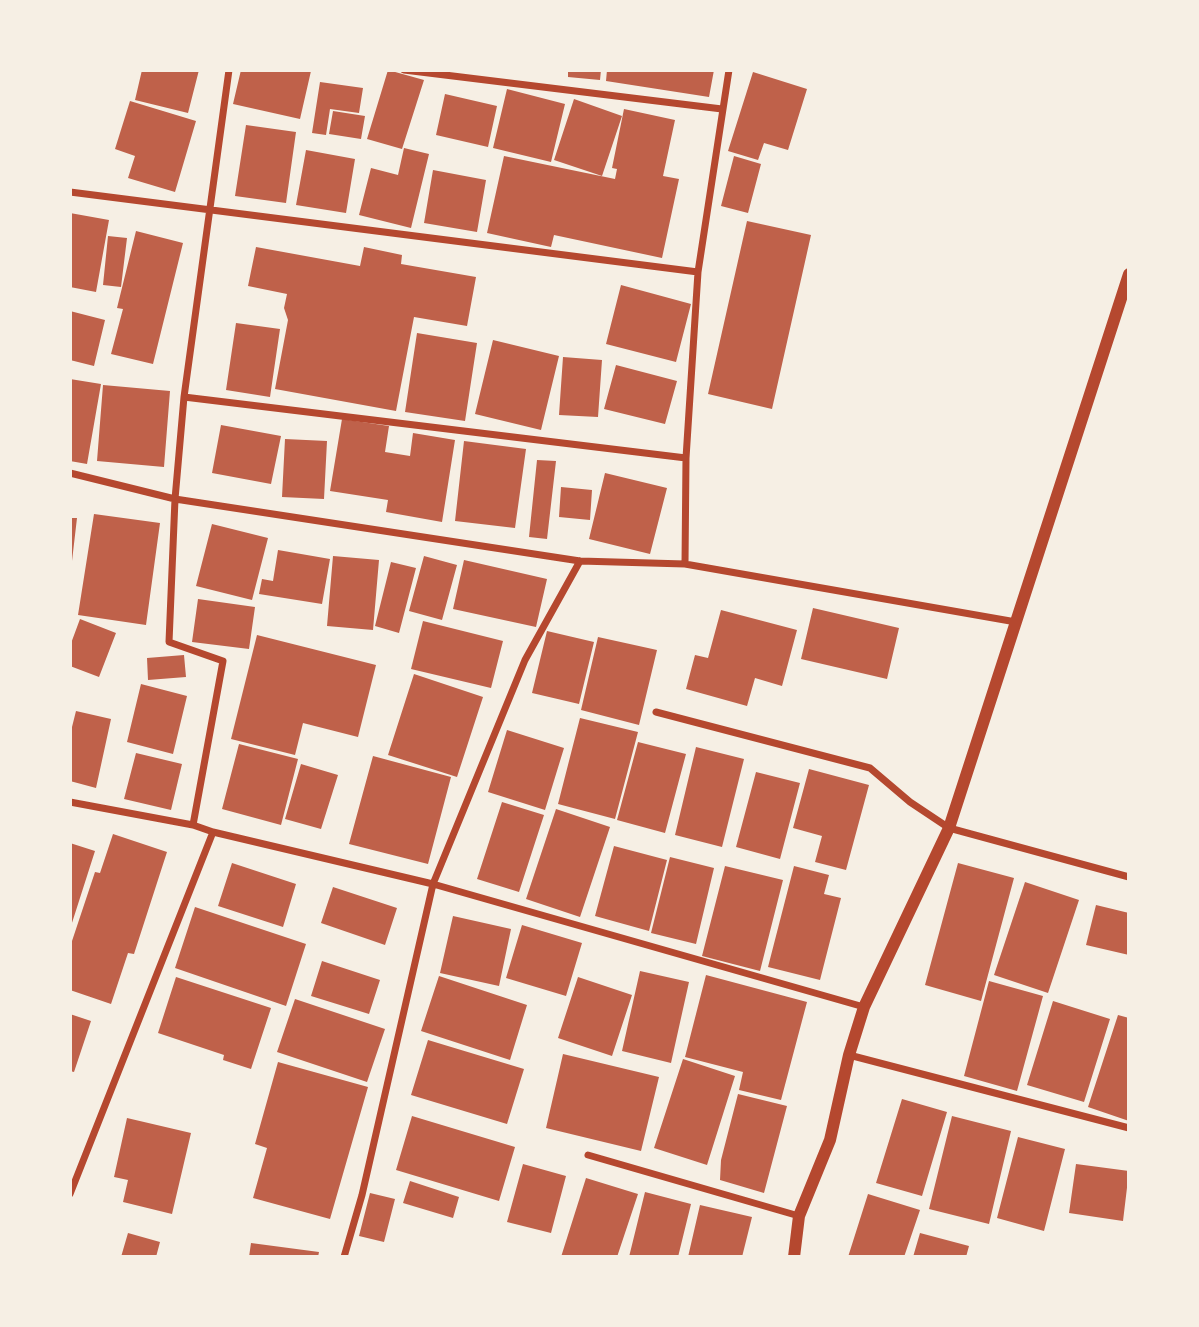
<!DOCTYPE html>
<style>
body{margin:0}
#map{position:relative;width:1199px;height:1327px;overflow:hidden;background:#f6efe4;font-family:"PT Sans",sans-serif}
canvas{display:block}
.frame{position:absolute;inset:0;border:72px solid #f6efe4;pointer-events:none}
</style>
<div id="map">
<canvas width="1199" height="1327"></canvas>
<div class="frame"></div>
</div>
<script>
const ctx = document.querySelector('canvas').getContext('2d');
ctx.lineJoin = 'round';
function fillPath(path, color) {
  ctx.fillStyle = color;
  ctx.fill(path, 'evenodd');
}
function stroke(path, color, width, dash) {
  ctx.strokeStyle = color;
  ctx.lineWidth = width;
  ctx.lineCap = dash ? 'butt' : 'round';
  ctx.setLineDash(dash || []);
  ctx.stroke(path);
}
fillPath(new Path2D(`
 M142,70H199L188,113L135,100Z
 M241,70L311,71L300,119L233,104Z
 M388,70L424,80L402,149L367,139Z
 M568,70H601L600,80L568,77Z
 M607,70H714L709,97L606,81Z
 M753,72L807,89L788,150L764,143L758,160L728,151Z
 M320,82L363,88L359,113L330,109L326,135L312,133Z
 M507,89L565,104L551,162L493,148Z
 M445,94L497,106L488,147L436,135Z
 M574,99L622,116L602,176L554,160Z
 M130,101L196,121L175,192L128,178L135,156L115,149Z
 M624,109L675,120L663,176L679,179L662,258L554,235L551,247L487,233L504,156L615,179L617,169L612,168Z
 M333,111L365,116L361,139L329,134Z
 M246,125L296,132L286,203L235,196Z
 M404,148L429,154L411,228L359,215L371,168L398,175Z
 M306,150L355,159L346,213L296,205Z
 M734,156L761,164L748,213L721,206Z
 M433,170L486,180L477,232L424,223Z
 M70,213L109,220L96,292L70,287Z
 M747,221L811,235L772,409L708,394Z
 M136,231L183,243L153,364L111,354L123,309L117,308Z
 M108,236L127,238L121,287L103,285Z
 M256,247L360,266L364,247L402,255L401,264L476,277L467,326L414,317L396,411L275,389L288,320L284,308L287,294L248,286Z
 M621,285L691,304L676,362L606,344Z
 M70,311L105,320L94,366L70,360Z
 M236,323L280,329L270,397L226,390Z
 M417,333L477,343L465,421L405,412Z
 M493,340L559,356L541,430L475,414Z
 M563,357L602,360L598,417L559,415Z
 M616,365L677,381L665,424L604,409Z
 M70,379L101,384L87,464L70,461Z
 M103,385L170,391L164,467L97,461Z
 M342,419L389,426L385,452L410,456L413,433L455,440L442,522L386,512L388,500L330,491Z
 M221,425L281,436L271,484L212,473Z
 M285,439L327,441L324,499L282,497Z
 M464,441L526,449L515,528L455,521Z
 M537,460L556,461L547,539L529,537Z
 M605,473L667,488L650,554L589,539Z
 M561,487L592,490L590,520L559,517Z
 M94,514L160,523L146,625L78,615Z
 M70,518H77L72,561H70Z
 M212,524L268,538L252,600L196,586Z
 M278,550L330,559L322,604L259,594L262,579L273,581Z
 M333,556L379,560L373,630L327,626Z
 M424,556L457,565L442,620L409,611Z
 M464,560L547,579L536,627L453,609Z
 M391,562L416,568L399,633L375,626Z
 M198,599L255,607L249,649L192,642Z
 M813,608L899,628L887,679L801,659Z
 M721,610L797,630L782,686L755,678L747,706L686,689L695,655L708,658Z
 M80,619L116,633L99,677L70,666V646Z
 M423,621L503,641L491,688L411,669Z
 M547,631L594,642L579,704L532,693Z
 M257,635L376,665L358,737L303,723L295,755L231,739Z
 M598,637L657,650L639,725L581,710Z
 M184,655L186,677L148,680L147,658Z
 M414,674L483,697L457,777L388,755Z
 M141,684L187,696L173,754L127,742Z
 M76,711L111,719L96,788L70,781V735Z
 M580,718L638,732L615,819L558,804Z
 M507,730L564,748L545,810L488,792Z
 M638,742L686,754L665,833L617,820Z
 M239,744L298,759L281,825L222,809Z
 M696,747L744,759L722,847L675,835Z
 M136,753L182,764L171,810L124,799Z
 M373,756L451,777L428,864L349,844Z
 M301,764L338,775L321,829L285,819Z
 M809,769L869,785L846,870L815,862L822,836L793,828Z
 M756,772L800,783L780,859L736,847Z
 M502,802L544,815L519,892L477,879Z
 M556,809L610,827L580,917L526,899Z
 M113,834L167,852L134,954L128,953L111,1004L70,990V947L95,872L100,873Z
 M70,843L95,851L71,926H70Z
 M614,846L667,860L649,931L595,916Z
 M670,857L714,868L696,944L651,933Z
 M232,863L296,884L283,927L218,906Z
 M958,863L1014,878L981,1001L925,985Z
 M725,866L783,880L760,971L702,956Z
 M794,866L829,875L824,894L841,898L820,980L768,967Z
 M1025,882L1079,900L1048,993L994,975Z
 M333,887L397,908L385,945L321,923Z
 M1096,905L1129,913V955L1086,945Z
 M195,907L306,944L286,1006L175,968Z
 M453,916L511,929L499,986L440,973Z
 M522,925L582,943L566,996L506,978Z
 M322,961L380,980L369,1014L311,996Z
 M640,971L689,982L671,1063L622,1051Z
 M706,975L807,1002L781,1100L739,1090L743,1072L685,1057Z
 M439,976L527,1005L510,1060L421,1031Z
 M176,977L271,1008L251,1069L223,1060L224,1055L158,1033Z
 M578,977L632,995L612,1056L558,1038Z
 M989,981L1043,996L1017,1091L964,1076Z
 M295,999L385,1029L367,1082L277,1052Z
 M1053,1001L1110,1019L1084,1102L1027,1085Z
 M70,1014L91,1021L74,1072L70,1071Z
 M1118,1015L1129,1018V1121L1088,1107Z
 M428,1040L524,1069L507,1124L411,1095Z
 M563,1054L659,1077L641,1151L546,1128Z
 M683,1059L735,1076L707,1165L654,1148Z
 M278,1062L368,1087L330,1219L253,1198L267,1148L255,1144Z
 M738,1094L787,1106L764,1193L720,1180L721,1160Z
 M902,1099L947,1112L922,1196L876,1183Z
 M412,1116L515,1147L499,1201L396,1170Z
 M952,1116L1011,1131L989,1224L929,1209Z
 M127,1118L191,1133L172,1214L123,1202L128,1180L114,1177Z
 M1018,1137L1065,1149L1044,1231L997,1218Z
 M523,1164L566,1176L551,1233L507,1222Z
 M1076,1164L1129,1171L1123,1221L1069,1213Z
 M586,1178L638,1194L617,1257H561Z
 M410,1181L459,1197L453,1218L403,1203Z
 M645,1192L691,1204L678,1257H629Z
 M370,1193L395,1199L384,1242L359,1236Z
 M868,1194L920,1210L904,1257H848Z
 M700,1205L752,1217L742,1257H688Z
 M128,1233L160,1242L156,1257H121Z
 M920,1233L969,1246L966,1257H913Z
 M251,1243L319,1252L318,1257H249Z`), '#bf614a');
stroke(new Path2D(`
 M229,70L184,397L175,499L580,561L685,564L1016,622
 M404,70L722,109
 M70,192L698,272
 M184,397L686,458
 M70,473L175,499L169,642L223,661L193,825
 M685,564L686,458L698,272L729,70
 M656,712L870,768L910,802L949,828L1129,877
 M70,802L193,825L213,832
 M849,1055L1129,1128
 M588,1155L799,1216
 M70,1194L213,832L433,884L864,1007
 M344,1257L362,1195L433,884L525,660L580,561`), '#b5482f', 7);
stroke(new Path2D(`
 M794,1257L799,1216L830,1140L849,1055L864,1007L949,828L1129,274`), '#b5482f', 12);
</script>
